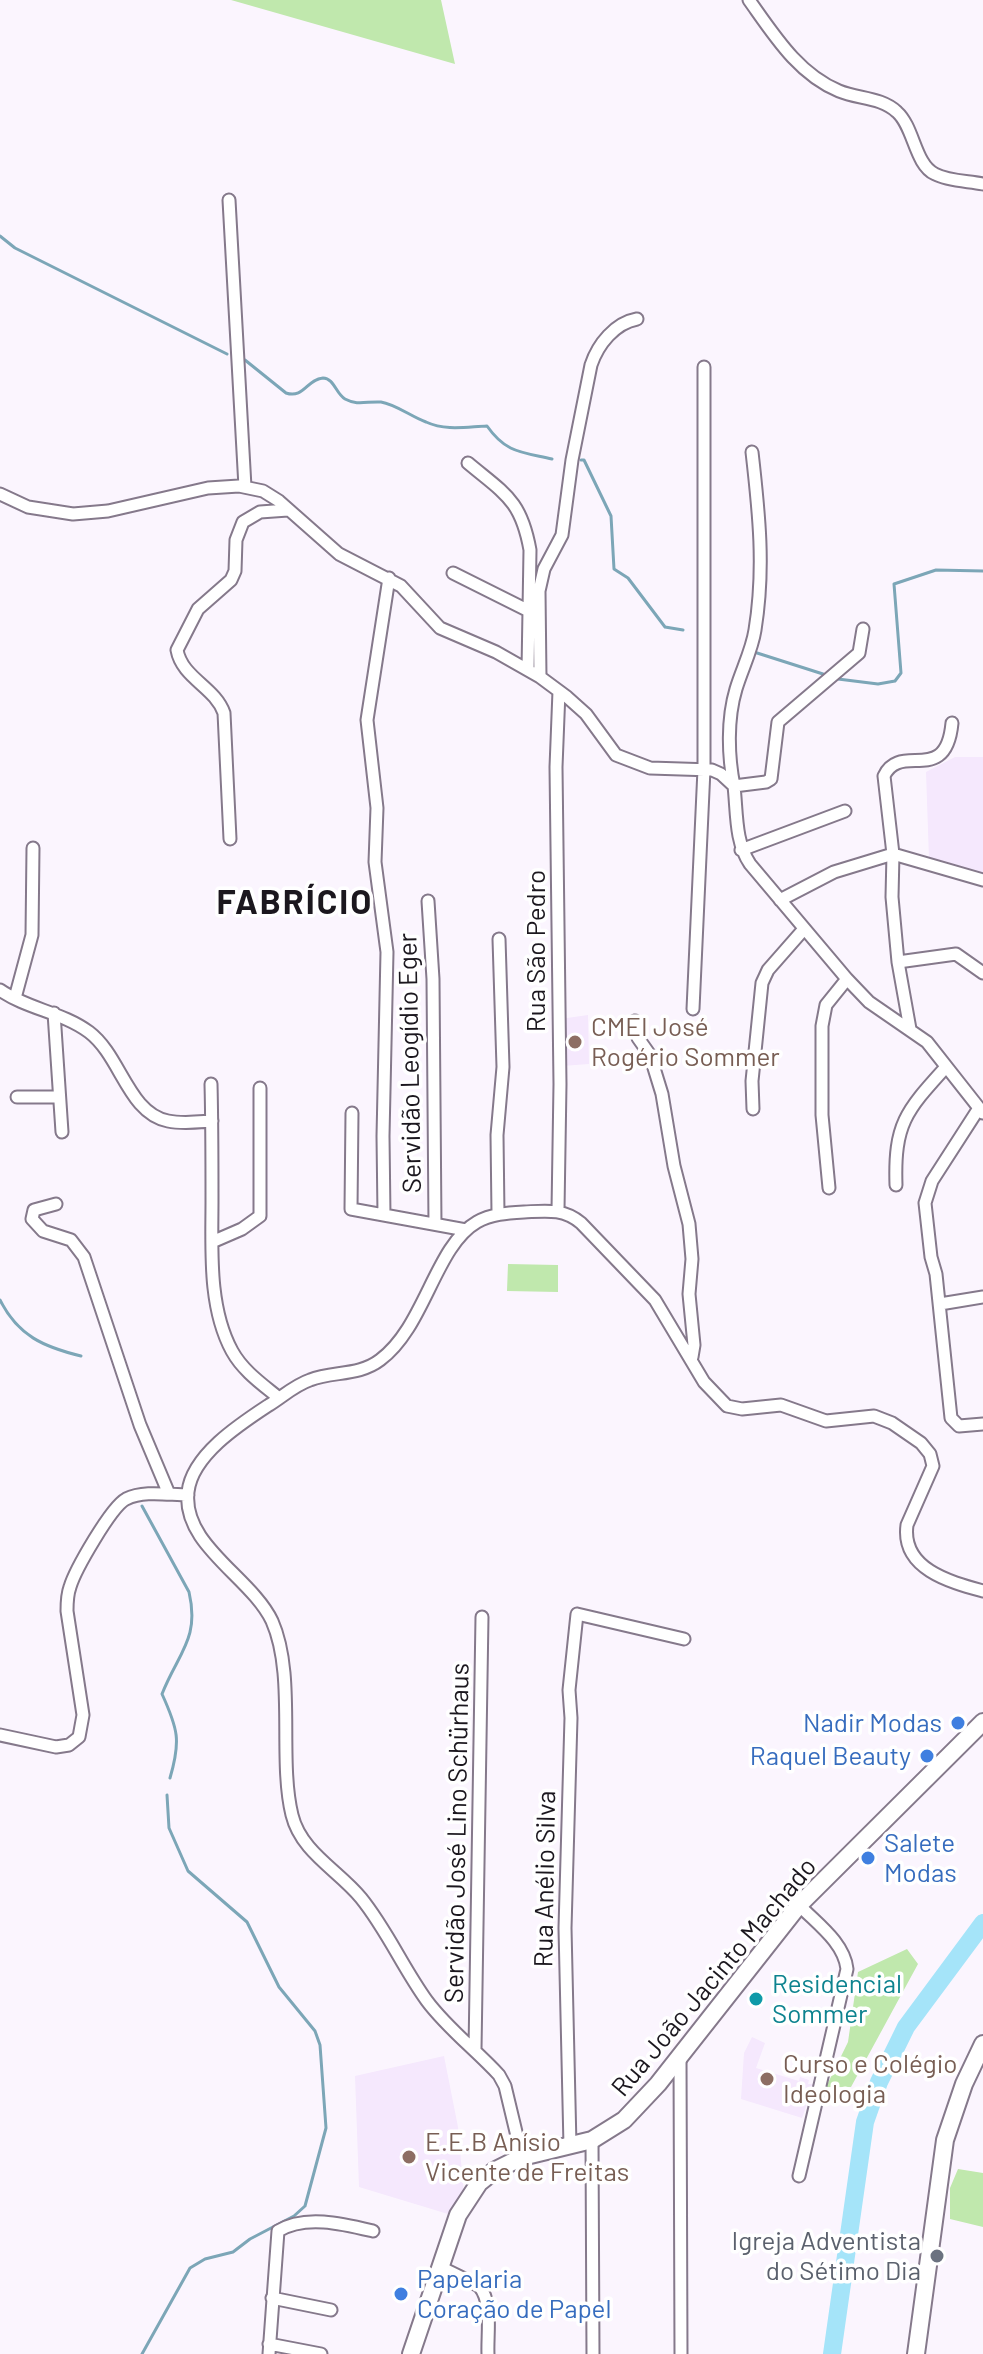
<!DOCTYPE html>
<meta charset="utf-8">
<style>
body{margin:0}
canvas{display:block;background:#fbf5fe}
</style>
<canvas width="983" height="2354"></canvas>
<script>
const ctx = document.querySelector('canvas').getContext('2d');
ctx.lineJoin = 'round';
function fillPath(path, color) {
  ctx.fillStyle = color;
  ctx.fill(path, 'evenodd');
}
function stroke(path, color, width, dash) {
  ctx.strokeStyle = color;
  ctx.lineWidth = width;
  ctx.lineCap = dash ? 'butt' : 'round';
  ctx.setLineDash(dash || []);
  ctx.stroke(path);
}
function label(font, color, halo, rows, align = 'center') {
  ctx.font = font + ' Barlow,sans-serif';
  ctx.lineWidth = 7;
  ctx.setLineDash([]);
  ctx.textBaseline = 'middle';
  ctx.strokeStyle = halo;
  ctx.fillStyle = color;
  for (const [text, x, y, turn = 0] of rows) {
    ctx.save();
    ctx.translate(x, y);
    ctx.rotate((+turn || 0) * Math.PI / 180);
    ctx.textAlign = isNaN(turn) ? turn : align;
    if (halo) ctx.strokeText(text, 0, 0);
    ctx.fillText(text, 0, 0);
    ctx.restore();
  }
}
fillPath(new Path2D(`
 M955,757H983V874L929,859L926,772Z
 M588,1015L589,1064L562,1066L560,1019Z
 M752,2037L765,2043L756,2068L799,2081L800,2077L809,2080L808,2084H814L802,2118L741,2099L744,2053Z
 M444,2056L458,2127L464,2195L448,2214L359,2187L355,2076Z`), '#f5e8fd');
fillPath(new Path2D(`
 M231,0H441L455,64Z
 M508,1264L558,1265V1292L507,1291Z
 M907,1949L918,1964L851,2087H826L848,2042L858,1972Z
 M958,2169L983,2173V2227L950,2219V2188Z`), '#c0e8ad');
stroke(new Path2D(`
 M0,236L15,248L227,354
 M245,360L286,393C304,399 307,379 323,378C334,378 336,394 345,399C358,406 367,401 381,402C395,404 412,417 426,422C446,431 465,427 487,426C506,453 521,452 552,459
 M581,460H584L611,516L614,569L628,578L665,627L683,630
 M754,652L823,674
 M838,679L878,684L895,681L901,673L894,584L936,570L983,571
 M0,1300C18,1336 44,1347 81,1356
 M142,1506L189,1592C200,1639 178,1653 162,1694C178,1729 181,1741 170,1778
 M142,2354L190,2268L205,2259L233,2252L250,2239L294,2216L305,2206L326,2128L320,2045L315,2031L279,1987L247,1922L188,1871L169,1828L167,1795`), '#7ca6b7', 3);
stroke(new Path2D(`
 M832,2354L865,2122L879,2082L906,2027L983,1923`), '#a5e4f9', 18);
const street = new Path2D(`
 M749,0C774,35 798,74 839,91C858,99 881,97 897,112C914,127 915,165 935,174C948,181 968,181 983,184
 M229,200L245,487
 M752,452C759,513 765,569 755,630C752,650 742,669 736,689C727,719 728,756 734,786L766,782L771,779L778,722L859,653L863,629
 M468,463C505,494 521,500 530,550L528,670
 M0,494L28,507L73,514L108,511L208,488L239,486L263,491L279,501L339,554L401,586L440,628L496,652L540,677L567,697L586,714L616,755L650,768L712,770L721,774L734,786C737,813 735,842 750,864L847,979L869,1002L927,1042L983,1113
 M453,573L527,610
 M540,677L539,591L544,569L562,535L572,460L591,365C598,344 615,323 637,319
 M230,839L224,713C215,687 182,678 177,650L198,609L231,580L235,571L236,540L243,522L260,512L288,510
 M741,850L845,811
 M780,900L834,872L893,854L983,880
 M428,901L433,979L435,1224
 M898,962L956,954L983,973
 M0,990C27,1009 62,1012 89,1032C121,1056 128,1113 168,1121C183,1124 197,1122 212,1121
 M15,998L32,935L33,848
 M693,1009L704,769V367
 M54,1013L62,1132
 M635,1021L638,1038L650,1055L662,1094L674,1166L689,1224L692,1259L689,1294L694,1345L692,1357
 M910,1029L898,962L892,897L893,854L884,776C900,741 946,787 952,723
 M211,1084C212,1123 212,1162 212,1201C212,1249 208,1307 232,1351C243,1371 262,1384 279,1398
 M17,1097H59
 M979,1108L932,1181L925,1203L931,1257L936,1274L951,1418L959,1426L983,1424
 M753,1109L752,1081L762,983L768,970L804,929
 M352,1113L351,1209L466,1230
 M896,1185C894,1124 906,1111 945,1068
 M829,1188L822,1115V1026L826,1005L847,979
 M56,1204L34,1210L32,1219L43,1231L71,1240L84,1257L140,1425L169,1494
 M558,1210L560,1084L556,767L559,691
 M498,1214L497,1135L503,1067L499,939
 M384,1215L383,1136L387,952L375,862L377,808L367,720L389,578
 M212,1242L242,1229L260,1216V1088
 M940,1304L983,1297
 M0,1735L56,1747L69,1745L79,1737L83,1715L67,1611C67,1603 67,1595 70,1587C75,1570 111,1507 126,1499C144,1490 169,1495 188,1495
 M799,1905C816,1923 844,1942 847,1969L799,2176
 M475,2049L482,1617
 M680,2056L681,2354
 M592,2140L593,2354
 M570,2146L565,1928L571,1718L569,1690L577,1614L684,1639
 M522,2157L505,2086L499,2075C476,2050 447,2028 427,2001C403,1968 387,1930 361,1898C338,1870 301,1852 292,1815C278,1758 296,1675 272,1621C251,1577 182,1545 188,1492C192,1455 240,1424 269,1405C282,1397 295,1385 310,1380C333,1371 359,1376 380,1360C425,1327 435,1246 477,1222C491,1214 507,1213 524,1212C546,1211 563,1208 581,1223L655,1300L704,1382L727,1406L742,1409L781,1405L826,1421L874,1416L892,1423L921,1443L930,1454L933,1466L907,1525C901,1569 950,1582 983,1591
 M440,2267L479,2286C493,2302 487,2334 488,2354
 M272,2298L331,2310
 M269,2344L321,2354
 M269,2354L278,2231C305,2214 344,2224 373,2231`);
const secondary = new Path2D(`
 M411,2354L458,2215L479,2183L494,2171L522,2157L592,2140L624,2120L658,2084L799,1905L983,1722
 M916,2354L945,2140L964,2084L983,2044`);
stroke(street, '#85798b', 15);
stroke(secondary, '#85798b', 20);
stroke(street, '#fff', 11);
stroke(secondary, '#fff', 16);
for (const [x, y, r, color] of [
 [575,1042,8,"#8d6e63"],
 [958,1723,8,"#3f7fe0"],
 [927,1756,8,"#3f7fe0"],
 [868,1858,8,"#3f7fe0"],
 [756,1999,8,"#0f9aa8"],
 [767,2079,8,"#8d6e63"],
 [409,2157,8,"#8d6e63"],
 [937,2256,8,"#6b7280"],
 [401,2294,8,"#3f7fe0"]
]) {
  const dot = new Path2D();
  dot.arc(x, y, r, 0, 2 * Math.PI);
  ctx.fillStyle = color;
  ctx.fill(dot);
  stroke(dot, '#fff', 3);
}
label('26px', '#1b171e', '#fff', [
 ["Rua São Pedro",536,951,-90],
 ["Servidão Leogídio Eger",410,1063,-91],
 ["Servidão José Lino Schürhaus",457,1833,-89],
 ["Rua Anélio Silva",545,1879,-89],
 ["Rua João Jacinto Machado",714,1977,-50]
]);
label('26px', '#785e54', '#fff', [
 ["CMEI José",591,1027],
 ["Rogério Sommer",591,1057],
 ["Curso e Colégio",783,2064],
 ["Ideologia",783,2094],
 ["E.E.B Anísio",425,2142],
 ["Vicente de Freitas",425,2172]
], 'left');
label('26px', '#366cbe', '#fff', [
 ["Nadir Modas",942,1723],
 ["Raquel Beauty",911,1756],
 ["Salete",884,1843,"left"],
 ["Modas",884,1873,"left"],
 ["Papelaria",417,2279,"left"],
 ["Coração de Papel",417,2309,"left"]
], 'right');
label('26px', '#0d838f', '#fff', [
 ["Residencial",772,1984],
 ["Sommer",772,2014]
], 'left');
label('26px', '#5b616d', '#fff', [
 ["Igreja Adventista",921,2241],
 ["do Sétimo Dia",921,2271]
], 'right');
ctx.letterSpacing = '2px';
label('bold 34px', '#1b171e', '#fff', [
 ["FABRÍCIO",295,903]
]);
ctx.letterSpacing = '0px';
</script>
